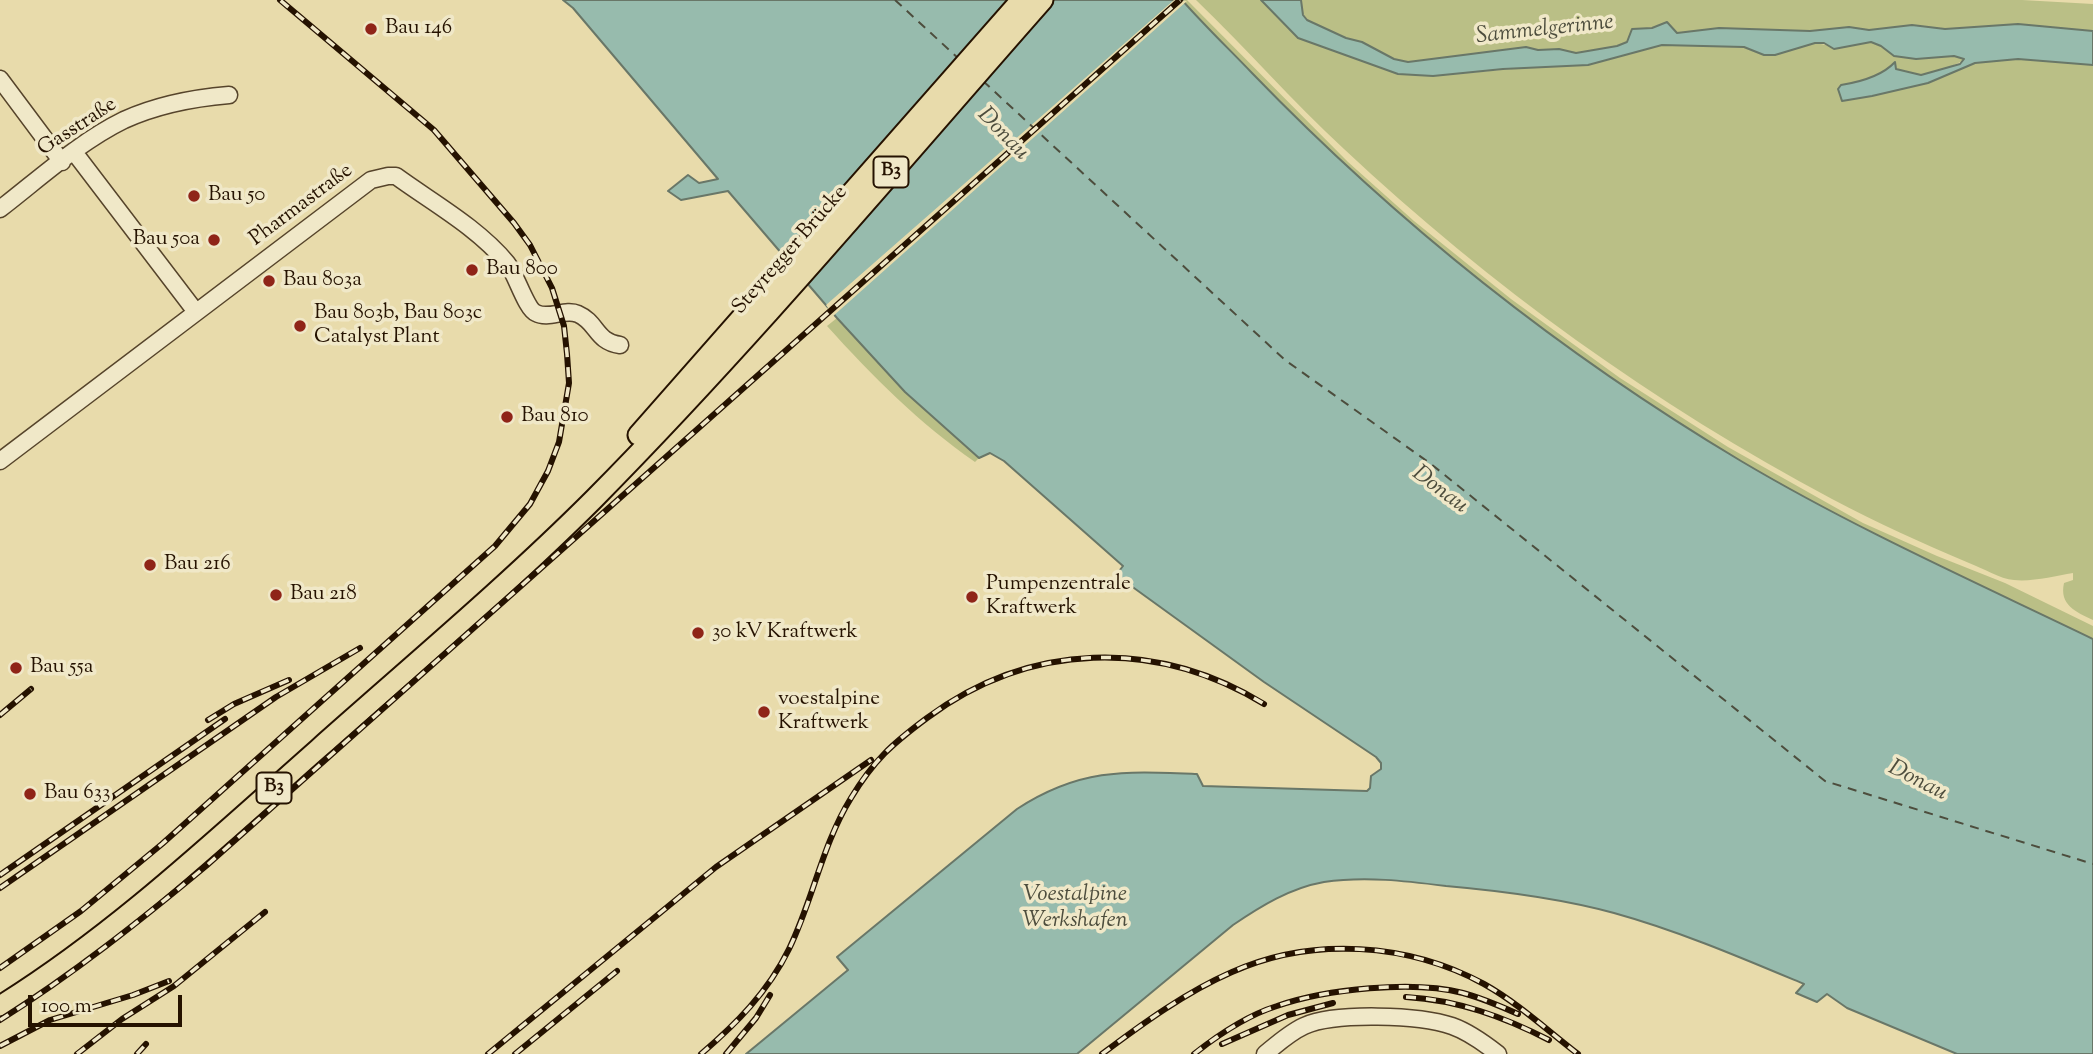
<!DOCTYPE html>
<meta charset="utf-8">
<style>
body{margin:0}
#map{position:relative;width:2093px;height:1054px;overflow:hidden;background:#e8dbab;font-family:"Sorts Mill Goudy",serif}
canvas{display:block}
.scale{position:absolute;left:28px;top:995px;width:154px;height:32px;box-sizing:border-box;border:4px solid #251200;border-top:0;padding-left:9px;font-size:21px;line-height:24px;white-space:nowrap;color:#251200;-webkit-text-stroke:5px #f0e8c8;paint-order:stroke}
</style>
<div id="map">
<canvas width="2093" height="1054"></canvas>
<div class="scale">100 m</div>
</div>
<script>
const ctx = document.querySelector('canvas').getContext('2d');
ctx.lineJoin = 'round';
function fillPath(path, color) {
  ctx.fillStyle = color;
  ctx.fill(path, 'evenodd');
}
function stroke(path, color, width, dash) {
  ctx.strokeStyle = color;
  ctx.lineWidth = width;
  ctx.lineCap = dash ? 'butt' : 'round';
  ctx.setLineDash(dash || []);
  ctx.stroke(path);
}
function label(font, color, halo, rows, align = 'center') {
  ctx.font = font + ' "Sorts Mill Goudy",serif';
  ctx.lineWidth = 7;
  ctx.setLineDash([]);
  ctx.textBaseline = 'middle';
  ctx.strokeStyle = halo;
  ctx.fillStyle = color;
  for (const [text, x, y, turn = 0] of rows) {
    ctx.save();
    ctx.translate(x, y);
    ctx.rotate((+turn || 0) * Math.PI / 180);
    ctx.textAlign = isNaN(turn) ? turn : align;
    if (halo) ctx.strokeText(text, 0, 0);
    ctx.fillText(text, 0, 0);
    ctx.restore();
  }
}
fillPath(new Path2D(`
 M1182,0H1187L1348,162L1414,221L1511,299L1620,378L1728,447L1863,523L1937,556L2005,583L2093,626V639C1975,582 1854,528 1741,461C1562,354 1397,223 1252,73C1229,49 1204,25 1182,0Z
 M1196,0H1261L1298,38L1398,74L1433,76L1602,61L1662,45L1744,47L1764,55H1775L1816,43L1840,48L1871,42L1881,46L1894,56L1916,59L1954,56L1965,59C1959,64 1929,76 1922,75C1914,74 1908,70 1899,70L1892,64L1888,70L1859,82L1842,101L1872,96L1928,83L1975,63L2018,59L2093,65V620C2076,612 2059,605 2064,583L2073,580V573C2055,576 2032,582 2014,580C2000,579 1983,568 1969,563C1922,543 1877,523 1832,499C1655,405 1490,286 1344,149C1292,101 1246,48 1196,0Z
 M1301,0H2022L2093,4V31L2018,24L1945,29L1912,25L1869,30L1849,27L1810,31L1719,28L1677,33L1659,27L1632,29L1627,42L1617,46L1576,53L1559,49L1538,50L1526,47L1408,62L1394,59L1362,42L1346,38L1307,20L1303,15Z
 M837,318L905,392L979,458L975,462C920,424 872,376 827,326Z`), '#babf86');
const water = new Path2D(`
 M563,0H1182C1204,25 1229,49 1252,73C1397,223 1562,354 1741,461C1854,528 1975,582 2093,639V1054H1957L1847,1008L1827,994L1817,1002L1796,993L1804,984C1742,958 1679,931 1614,913C1559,898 1503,891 1446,886C1406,881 1365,876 1324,882C1290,888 1261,906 1233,925L1077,1054H746L848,970L837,957L1017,809C1080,768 1125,771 1197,774L1203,786L1367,791L1370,788L1371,776L1381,769V763L1376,757L1264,682L1116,575L1123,566L1004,461L990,453L979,458L905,392L837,318L728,191L681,200L668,191L688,175L699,183L718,179L573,8Z
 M1261,0H1301L1303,15L1307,20L1346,38L1362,42L1394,59L1408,62L1526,47L1538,50L1559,49L1576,53L1617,46L1627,42L1632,29L1652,28L1667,22L1677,33L1719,28L1810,31L1849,27L1869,30L1912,25L1945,29L2018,24L2093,31V65L2018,59L1975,63L1928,83L1872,96L1842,101L1838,89L1841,85C1860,82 1882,76 1895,62L1896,69L1921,75L1960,64L1964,59L1954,56L1916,59L1894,56L1881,46L1871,42L1834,49L1824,43H1815L1775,55H1764L1744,47L1662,45L1588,65L1503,69L1433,76L1398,74L1298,38Z`);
fillPath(water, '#97bbad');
stroke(water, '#697768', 2);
fillPath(new Path2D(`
 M1174,0L1187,1L832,317L826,310L828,308L826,305Z`), '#e8dbab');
stroke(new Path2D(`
 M895,0L959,59
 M983,81L1285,360L1431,464L1825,781L2093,864`), '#4d4d3d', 2, [9, 7]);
const minor = new Path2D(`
 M0,79L62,162
 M74,152L196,312
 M0,209C39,179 79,142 124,120C157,105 193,98 229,95
 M0,461L371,180L388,176H396C433,203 477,227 507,263C516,274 526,309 536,313C549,320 565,308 578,314C597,322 596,342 620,345
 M1265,1054C1277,1044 1289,1033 1304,1026C1335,1012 1420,1015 1452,1026C1469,1032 1484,1043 1498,1054`);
const major = new Path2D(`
 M638,435L1021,0
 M0,1006C116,934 216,839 318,749C410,667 506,587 594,499C751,340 895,168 1043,0`);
stroke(minor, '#56442b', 19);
stroke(major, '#251200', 23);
stroke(minor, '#f0e8c8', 16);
stroke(major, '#e8dbab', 19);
const rail = new Path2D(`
 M0,715L31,689
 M208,720L234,704L289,680
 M0,875L225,719
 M0,888L276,697L360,648
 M0,968L81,911L162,844L495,546L530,504L548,471L559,442L569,383L567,354L564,326L552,288L530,245L514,223L434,130L280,0
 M1406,997C1458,1000 1504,1017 1549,1040
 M0,1020C73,974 140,921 206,866L1180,0
 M1222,1044L1288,1015L1333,1003
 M0,1046L50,1020L133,995L169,981
 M77,1054L122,1019L174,986L265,912
 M137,1054L146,1044
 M488,1054L716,867L871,760
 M515,1054L617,971
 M701,1054C736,1024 768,992 789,949C813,900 822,845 851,798C874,760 892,744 927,718C1029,642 1156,638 1264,704
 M726,1054L756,1018L770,995
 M1102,1054C1142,1024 1186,992 1232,972C1312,936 1409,943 1484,984C1518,1003 1548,1031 1578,1054
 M1194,1054C1218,1035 1248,1015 1277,1006C1326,989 1413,980 1463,993C1482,998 1500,1006 1518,1014`);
stroke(rail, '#251200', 6);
stroke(rail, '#f0e8c8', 3.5, [10]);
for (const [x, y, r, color] of [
 [371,29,7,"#8f2418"],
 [194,196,7,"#8f2418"],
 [214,240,7,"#8f2418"],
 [472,270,7,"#8f2418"],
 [269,281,7,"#8f2418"],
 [300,326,7,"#8f2418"],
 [507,417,7,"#8f2418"],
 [150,565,7,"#8f2418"],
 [276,595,7,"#8f2418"],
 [972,597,7,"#8f2418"],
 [698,633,7,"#8f2418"],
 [16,668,7,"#8f2418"],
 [764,712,7,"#8f2418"],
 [30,794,7,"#8f2418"]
]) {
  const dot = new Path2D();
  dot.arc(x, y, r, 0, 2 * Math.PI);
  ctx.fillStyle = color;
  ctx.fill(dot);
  stroke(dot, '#f0e8c8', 2.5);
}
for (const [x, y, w] of [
 [891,172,35],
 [274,788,35]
]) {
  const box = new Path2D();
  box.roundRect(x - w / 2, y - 15.5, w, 31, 5);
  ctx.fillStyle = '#f0e8c8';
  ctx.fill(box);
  stroke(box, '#251200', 2);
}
label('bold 19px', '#251200', null, [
 ["B3",891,172],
 ["B3",274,788]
]);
label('21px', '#251200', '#f0e8c8', [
 ["Bau 146",385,29],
 ["Bau 50",208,196],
 ["Bau 50a",200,240,"right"],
 ["Bau 800",486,270],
 ["Bau 803a",283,281],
 ["Bau 803b, Bau 803c",314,314],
 ["Catalyst Plant",314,338],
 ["Bau 810",521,417],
 ["Bau 216",164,565],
 ["Pumpenzentrale",986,585],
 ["Kraftwerk",986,609],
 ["Bau 218",290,595],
 ["30 kV Kraftwerk",712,633],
 ["Bau 55a",30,668],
 ["voestalpine",778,700],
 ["Kraftwerk",778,724],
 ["Bau 633",44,794]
], 'left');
label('21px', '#251200', '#f0e8c8', [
 ["Gasstraße",78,128,-33],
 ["Pharmastraße",302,206,-37],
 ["Steyregger Brücke",791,251,-49]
]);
label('italic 23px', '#4d4d3d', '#f0e8c8', [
 ["Sammelgerinne",1545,31,-6],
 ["Donau",1002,135,46],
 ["Donau",1439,491,37],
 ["Donau",1917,782,27],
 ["Voestalpine",1075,896],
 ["Werkshafen",1075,922]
]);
</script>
